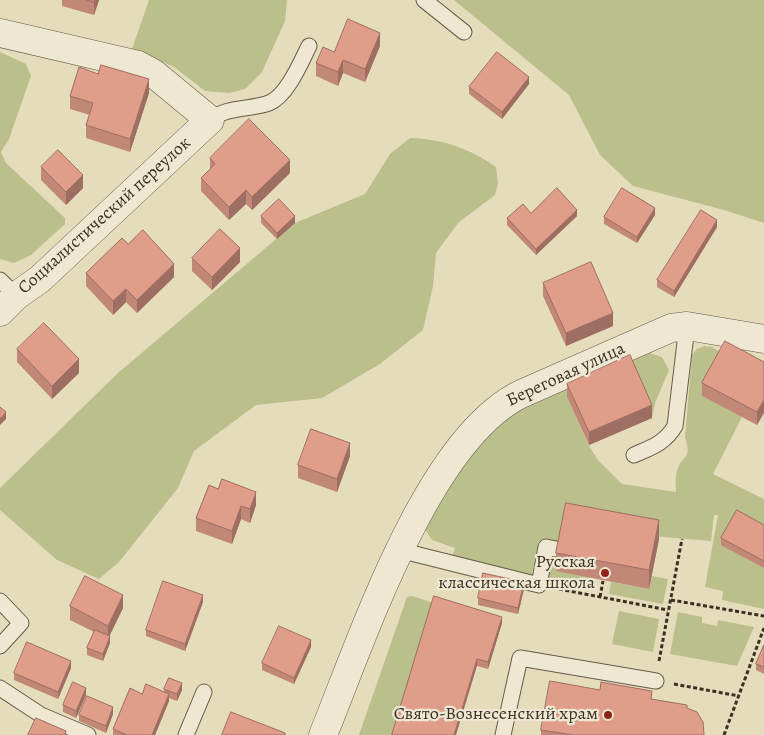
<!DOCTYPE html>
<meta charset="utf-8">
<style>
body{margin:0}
canvas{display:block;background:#e5dcbb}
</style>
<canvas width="764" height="735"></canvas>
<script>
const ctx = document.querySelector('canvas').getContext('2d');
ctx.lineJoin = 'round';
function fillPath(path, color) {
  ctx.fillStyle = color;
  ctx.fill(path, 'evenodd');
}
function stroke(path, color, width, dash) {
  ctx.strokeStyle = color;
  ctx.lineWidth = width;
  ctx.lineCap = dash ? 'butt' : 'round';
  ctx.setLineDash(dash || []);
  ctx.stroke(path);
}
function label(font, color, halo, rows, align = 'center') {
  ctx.font = font + ' Alegreya,serif';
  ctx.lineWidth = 4.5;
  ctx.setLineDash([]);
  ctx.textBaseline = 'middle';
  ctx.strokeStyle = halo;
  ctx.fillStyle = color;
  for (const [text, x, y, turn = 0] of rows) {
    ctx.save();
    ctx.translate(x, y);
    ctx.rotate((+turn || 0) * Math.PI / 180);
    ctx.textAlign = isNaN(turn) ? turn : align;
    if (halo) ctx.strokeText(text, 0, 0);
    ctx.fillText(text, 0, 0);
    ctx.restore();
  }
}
fillPath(new Path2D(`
 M149,0H287L285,21L262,72L245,89L229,93L205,91L174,67L132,49Z
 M454,0H764V223L724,210L633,186L600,155L569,95Z
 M0,52L26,64L31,76L9,139L1,152L6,163L65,218V224L31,255L14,263L0,259Z
 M410,138C442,139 469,148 496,167L498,184L495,195L458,223L436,253L433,286L423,330L380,364L322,398L256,405L194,451L178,488L119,562L99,579L57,560L0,510V488L118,373L295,223L365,194L390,154Z
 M704,346L712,347L725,355L702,396L742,417L713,474L764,499V609L722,600L723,591L705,587L718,515H714L711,541L651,536L562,543L539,541L531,577L452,557L455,548L432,540L424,528L448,481L514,408L646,352L662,357L669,370L655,403L652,418L630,369L567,397L589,446L598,460L622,484L676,492C676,486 675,477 677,471C681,455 693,461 685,437L692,355L697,349Z
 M549,556L559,558L594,578L591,589L545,580Z
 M652,576L668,579L663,604L609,594L611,582L649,589Z
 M412,596L434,603L394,735H359L407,597Z
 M619,611L659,619L653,652L612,644Z
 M678,612L702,617V623L717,626L718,620L754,627L737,666L670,654Z`), '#babf8c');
const service = new Path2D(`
 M424,0L464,32
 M210,120C227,106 250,110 269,103C287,96 301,62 309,46
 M0,280L16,296
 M634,455C652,447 665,443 675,426L687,326
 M399,550L539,585L546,547L556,549
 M0,601L21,623L0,646
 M0,688L41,715L88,735
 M186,735L204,692
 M503,735L520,658L656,681`);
const minor = new Path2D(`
 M0,33L138,65L153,73L210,120L40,279L16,296L0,312
 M323,735C362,640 427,440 521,394L671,328L687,326L764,339`);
stroke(service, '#665b4a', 17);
stroke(minor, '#665b4a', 29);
stroke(new Path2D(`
 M559,589L668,610
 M600,597L603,581
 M671,600L764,616
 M659,661L682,539
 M674,684L739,696
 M724,735L764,628`), '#3c3025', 3, [4, 2.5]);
stroke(service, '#eee8d3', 15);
stroke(minor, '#eee8d3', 28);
fillPath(new Path2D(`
 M62,0H99L94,15L62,6Z
 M380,46L365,82L343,73L338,86L316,76V63L334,52Z
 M529,84L502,119L469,94V87Z
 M149,93L130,152L86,138V125L90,115L70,109V96Z
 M210,158L290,173L252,210L246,204L229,220L201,191V178L210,169Z
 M41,167L83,188L66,205L41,180Z
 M531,213L577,216L536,255L507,225V218Z
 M655,215L637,243L604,224V217Z
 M261,216L295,223L277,239L261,223Z
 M717,227L674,297L657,287V280Z
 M128,244L174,277L137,313L126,302L113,315L86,286V273Z
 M192,258L240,262L212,290L192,271Z
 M543,283L613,326L566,346L543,296Z
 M17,349L79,373L52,399L17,362Z
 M764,362L757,425L702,396V383Z
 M567,384L652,418L589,445L567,397Z
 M350,456L337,492L298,478V465Z
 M209,485L256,505L250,523L241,519L232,544L196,531V518Z
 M764,525V568L721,545V538Z
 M659,539L649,589L556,571V553Z
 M524,589L518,614L478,605V598Z
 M203,602L185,651L146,636V630Z
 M70,606L123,608L109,636L110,643L103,661L87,655V648L94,632L70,620Z
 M502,623L488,669L477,666L392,735Z
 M764,645V674L756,670V664Z
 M311,647L294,684L262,670V663Z
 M71,668L58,699L14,680V673Z
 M164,689L182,690L177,701L169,698V701L155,735H113V729L164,692Z
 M600,690L652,699L687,708L704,735H541V730Z
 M86,695L76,718L63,712V705Z
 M113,714L106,733L79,721V715Z`), '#c18777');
fillPath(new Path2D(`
 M95,0H99L94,15V2Z
 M380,33V46L365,82V69Z
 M343,60V73L338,86V72Z
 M529,77V84L502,119V112Z
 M149,79V93L130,152V139Z
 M290,160V173L252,210V197Z
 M83,175V188L66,205V192Z
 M246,190V204L229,220V207Z
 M655,208V215L637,243V237Z
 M577,210V216L536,255V249Z
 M295,216V223L277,239V233Z
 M717,220V227L674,297V291Z
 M240,248V262L212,290V277Z
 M174,264V277L137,313V300Z
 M126,289V302L113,315V301Z
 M613,313V326L566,346V333Z
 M79,359V373L52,399V386Z
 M764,400V413L757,425V412Z
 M652,405V418L589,445V432Z
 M6,412V419L0,425V419Z
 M350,443V456L337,492V479Z
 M256,492V505L250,523V509Z
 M241,506V519L232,544V531Z
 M659,520V539L649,589V570Z
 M524,582V589L518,614V608Z
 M123,595V608L108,639V626Z
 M203,595V602L185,651V644Z
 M502,617V623L488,669V662Z
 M110,636V643L103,661V654Z
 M311,640V647L294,684V678Z
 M477,659V666L456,735H454Z
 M71,661V668L58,699V692Z
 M182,683V690L177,701V694Z
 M86,688V695L76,718V711Z
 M169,694V701L155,735H152Z
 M113,707V714L106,733V726Z`), '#9d6e61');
const building = new Path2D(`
 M87,0H95L94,2Z
 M348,19L380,33L365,69L343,60L338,72L316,63L323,47L334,52Z
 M497,52L529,77L502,112L469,87Z
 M101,65L149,79L130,139L86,125L93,103L70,96L79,67L98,74Z
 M249,119L290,160L252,197L246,190L229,207L201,178L215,164L210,158Z
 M58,150L83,175L66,192L41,167Z
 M557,188L577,210L536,249L507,218L523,204L531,213Z
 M622,188L655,208L637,237L604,217Z
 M279,199L295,216L277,233L261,216Z
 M701,210L717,220L674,291L657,280Z
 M220,229L240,248L212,277L192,258Z
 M143,230L174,264L137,300L126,289L113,301L86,273L122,238L128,244Z
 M591,262L613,313L566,333L543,283Z
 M44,323L79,359L52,386L17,349Z
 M725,341L764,362V400L757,412L702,383Z
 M630,355L652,405L589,432L567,384Z
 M0,407L6,412L0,419Z
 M311,429L350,443L337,479L298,465Z
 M222,479L256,492L250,509L241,506L232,531L196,518L209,485L218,489Z
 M566,503L659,520L649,570L556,553Z
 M737,510L764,525V561L721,538Z
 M483,573L524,582L518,608L478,598Z
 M85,576L123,595L108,626L70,606Z
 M163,581L203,595L185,644L146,630Z
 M434,596L502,617L488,662L477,659L454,735H392Z
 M279,626L311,640L294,678L262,663Z
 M95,630L110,636L103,654L87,648Z
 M27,642L71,661L58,692L14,673Z
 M764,645V667L756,664Z
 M169,678L182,683L177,694L164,689Z
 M550,681L600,690L601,682L652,691L651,699L687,705V708L697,712L703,722L704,734V735H573L541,730Z
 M73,682L86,688L76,711L63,705Z
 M146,684L169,694L152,735H127L113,729L130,688L142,694Z
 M87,696L113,707L106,726L79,715Z
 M231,712L285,733V735H222Z
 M36,718L66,731L65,735H28Z`);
fillPath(building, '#e09d8a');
stroke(building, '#9d6e61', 1);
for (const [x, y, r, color] of [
 [605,573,5,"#8f2418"],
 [608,715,5,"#8f2418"]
]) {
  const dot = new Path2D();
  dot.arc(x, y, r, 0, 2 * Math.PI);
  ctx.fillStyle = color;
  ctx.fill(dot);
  stroke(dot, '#eee8d3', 2);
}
label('18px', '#3c3025', '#eee8d3', [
 ["Социалистический переулок",105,216,-42],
 ["Береговая улица",566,375,-25]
]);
label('18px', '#3c3025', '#eee8d3', [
 ["Русская",595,563],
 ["классическая школа",595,584],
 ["Свято-Вознесенский храм",598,715]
], 'right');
</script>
